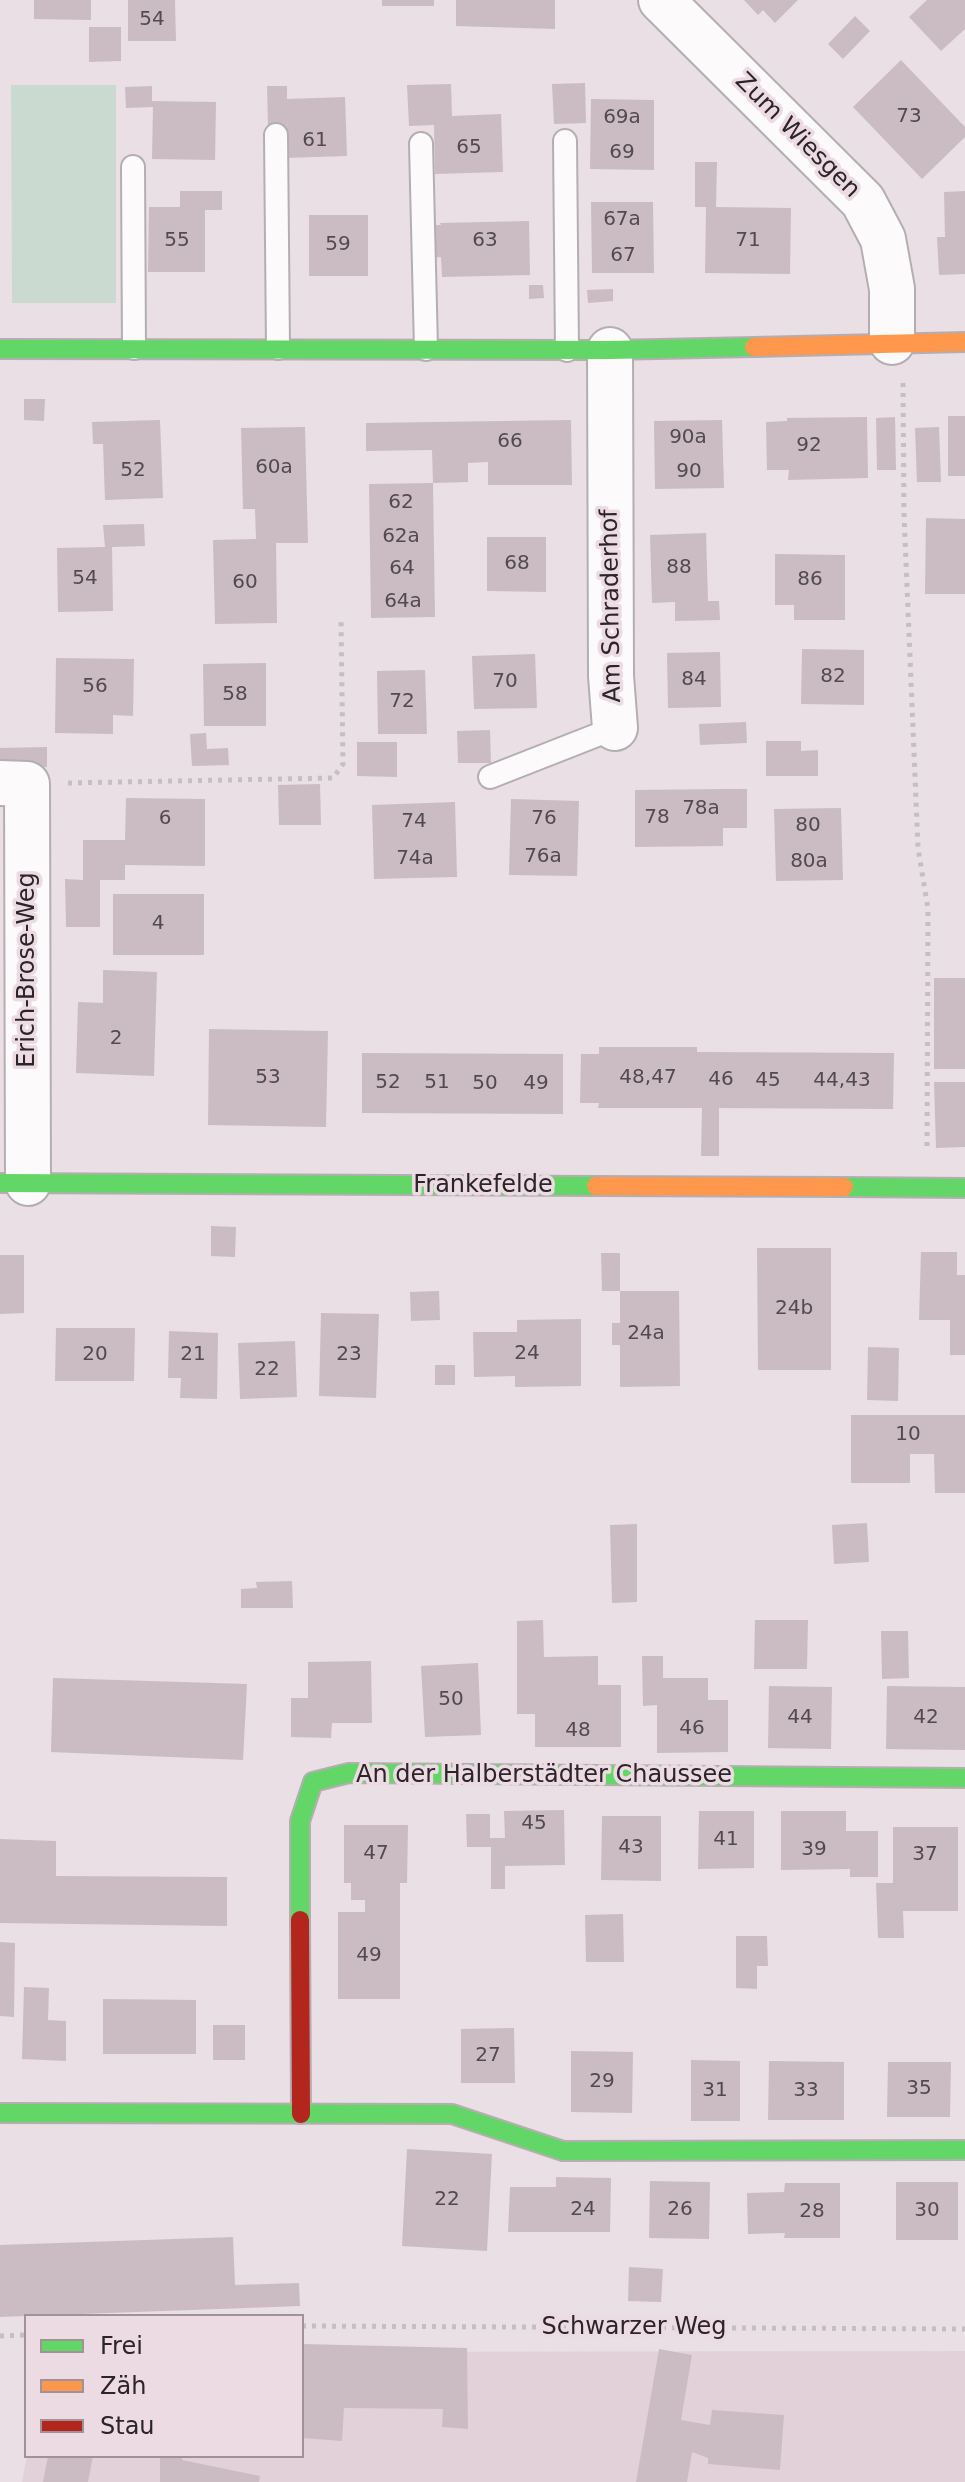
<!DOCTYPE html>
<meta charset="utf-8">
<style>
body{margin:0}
#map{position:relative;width:965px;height:2482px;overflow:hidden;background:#e9dfe4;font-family:"DejaVu Sans",sans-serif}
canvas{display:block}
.legend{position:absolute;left:24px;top:2314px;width:280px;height:144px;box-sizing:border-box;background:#eddbe3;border:2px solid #9f9298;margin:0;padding:10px 14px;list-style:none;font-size:24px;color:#2b2428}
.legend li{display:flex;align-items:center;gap:16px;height:40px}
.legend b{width:40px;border:2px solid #9f9298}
</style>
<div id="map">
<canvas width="965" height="2482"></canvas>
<ul class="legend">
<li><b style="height:10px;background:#63d668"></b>Frei</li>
<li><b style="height:10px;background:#ff974d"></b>Zäh</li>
<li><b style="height:10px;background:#b3261e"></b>Stau</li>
</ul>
</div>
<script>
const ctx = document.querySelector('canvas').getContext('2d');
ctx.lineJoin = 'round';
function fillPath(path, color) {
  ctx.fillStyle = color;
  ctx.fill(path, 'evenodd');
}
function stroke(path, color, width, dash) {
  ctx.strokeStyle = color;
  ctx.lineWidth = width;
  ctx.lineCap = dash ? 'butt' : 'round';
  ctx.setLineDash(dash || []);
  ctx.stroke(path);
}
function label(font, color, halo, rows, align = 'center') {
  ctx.font = font + ' "DejaVu Sans",sans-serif';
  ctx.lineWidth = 7;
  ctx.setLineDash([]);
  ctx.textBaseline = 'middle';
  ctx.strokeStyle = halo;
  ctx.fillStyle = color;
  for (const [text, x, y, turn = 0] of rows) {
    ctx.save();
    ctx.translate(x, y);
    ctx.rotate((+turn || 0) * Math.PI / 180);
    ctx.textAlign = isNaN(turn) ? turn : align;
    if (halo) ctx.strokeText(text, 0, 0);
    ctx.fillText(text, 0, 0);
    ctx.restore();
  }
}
fillPath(new Path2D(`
 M965,2351V2482H22L27,2456H302V2352Z`), '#e3d1d9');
fillPath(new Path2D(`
 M11,85H116V303H12Z`), '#cbdad0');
fillPath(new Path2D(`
 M34,0H91V20L34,19Z
 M128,0H175L176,41H128Z
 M382,0H434V6H382Z
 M456,0H555V29L456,26Z
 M744,0H798L775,23L763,10L758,15Z
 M927,0H965V29L941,51L909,17Z
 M855,16L870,31L843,59L828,44Z
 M89,27H121V61L89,62Z
 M901,60L965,127V137L922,179L853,107Z
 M585,83L586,123L554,124L552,84Z
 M451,84L452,116L501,114L503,172L435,174L434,125L409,126L407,85Z
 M152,86V101L216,102L215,160L152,159L153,107L126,108L125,87Z
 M267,86H287V99L345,97L347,156L284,158L283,126H268Z
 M591,99L654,100V170L590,169Z
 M695,162H717L716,207L791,208L790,274L705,273L706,207H695Z
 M180,191H222V210H205V272H148L149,207H180Z
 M965,191V274L939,275L937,237H945L944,192Z
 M591,202H653L654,273H592Z
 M309,215H368V276H309Z
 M529,221L530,275L442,277L441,257L430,258L429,225H441L440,223Z
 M529,285H543L544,298L529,299Z
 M613,289V301L588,303L587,290Z
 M24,399H45L44,421L24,420Z
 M948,416H965V476H948Z
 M867,417L868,478L788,480L789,470H767L766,422L787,421V418Z
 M895,417L896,470H877L876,418Z
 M160,420L163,498L105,500L103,444H93L92,422Z
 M571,420L572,485H488V462L468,463V482L433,483L432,450L366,451V423Z
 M722,420L724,488L655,489L654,421Z
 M305,427L308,543H276L277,623L215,624L213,540L256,539L255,509H243L241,428Z
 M939,427L941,482H917L915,428Z
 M433,483L435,617L371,618L369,484Z
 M926,518L965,519V594H925Z
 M144,524L145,546L112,547L113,611L58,612L57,548L105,547L103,525Z
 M706,533L708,601H719L720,620L675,621V602L652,603L650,535Z
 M487,537H546V592L487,591Z
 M775,554L845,555V620H794V605H775Z
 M802,649L864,650V705L801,704Z
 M720,652L721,707L668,708L667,653Z
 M535,654L537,708L474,709L472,656Z
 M56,658L134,659L133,716L113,715V734L55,733Z
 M266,663V726H204L203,664Z
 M425,670L427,734H378L377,671Z
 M746,722L747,743L700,745L699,724Z
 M490,730L491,763H458L457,731Z
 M206,733L207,749L228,748L229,765L192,766L190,734Z
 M766,741H801V751L818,750V776H766Z
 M357,742H397V777L357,776Z
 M47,747V767L0,768V748Z
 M320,784L321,825H279L278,785Z
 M723,789H747V828H723V846L635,847V790Z
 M126,798L205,799V866L125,865V880H100V927H66L65,879L83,880V840H125Z
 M511,799L579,801L577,876L509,875Z
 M455,802L457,877L374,879L372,805Z
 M841,808L843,880L776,881L774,809Z
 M113,894H204V955H113Z
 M103,970L157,972L154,1076L76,1073L78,1002L103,1003Z
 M934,978H965V1069H934Z
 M209,1029L328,1031L326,1127L208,1125Z
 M599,1047H697V1052L894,1053L893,1109L719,1108V1156H701L702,1108H598L599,1103H580L581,1054H599Z
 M362,1053L563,1054V1114L362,1113Z
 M934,1082H965V1147L936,1148Z
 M211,1226L236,1227L235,1257L211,1256Z
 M757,1248H831V1370H758Z
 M921,1252H957V1275H965V1355H950V1320H919Z
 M601,1253H620V1291H602Z
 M0,1255H24V1313L0,1314Z
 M439,1291L440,1320L411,1321L410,1292Z
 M620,1291H679L680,1386L620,1387V1345H612V1323H620Z
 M321,1313L379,1314L376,1398L319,1396Z
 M581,1319V1386L515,1387V1376L474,1377L473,1332H517V1320Z
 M56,1328H135L134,1381H55Z
 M169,1331L218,1333L217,1399L180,1398L181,1378H168Z
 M295,1341L297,1397L240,1399L238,1343Z
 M868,1347L899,1348L898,1401L867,1400Z
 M435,1365H455V1385H435Z
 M851,1415H965V1493H935L934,1454H910V1483H851Z
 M867,1523L869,1562L834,1564L832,1525Z
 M637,1524V1602L612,1603L610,1525Z
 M292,1581L293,1608H241V1589L257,1588L256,1582Z
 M543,1620L544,1657L598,1656V1685H621V1747H535V1714H517V1621Z
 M755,1620H808L807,1669H754Z
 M881,1631H908L909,1678L882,1679Z
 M642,1656H663V1678H708V1700H728V1752L657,1753V1705L643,1706Z
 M371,1661L372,1723H332L331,1738L291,1737V1698H308V1662Z
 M478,1663L481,1735L425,1737L421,1666Z
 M53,1678L247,1684L243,1760L51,1752Z
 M769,1686L832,1687L831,1749L768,1748Z
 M887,1686L965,1687V1750L886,1749Z
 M564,1810L565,1865L505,1866V1889H491V1847H467L466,1814H490V1838H505L504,1811Z
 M699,1811H754V1868L698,1869Z
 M781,1811H846V1831H878V1877H850V1869L781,1870Z
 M602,1816H661V1881L601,1880Z
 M344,1825H408L407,1883H400V1999H338V1912H365V1900H351V1883H344Z
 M893,1827H958V1911H903L904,1938H878L876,1883H893Z
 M0,1839L56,1841V1876L227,1877V1926L0,1923Z
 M623,1914L624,1962H586L585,1915Z
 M736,1936H767L768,1966H757V1989L736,1988Z
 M0,1942L15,1943L14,2017L0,2016Z
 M24,1987L49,1988L48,2020L66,2021V2061L22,2059Z
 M103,1999L196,2000V2054H103Z
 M213,2025H245V2060H213Z
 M514,2028L515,2083H461V2029Z
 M571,2051L633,2052L632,2113L571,2112Z
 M691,2060L740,2061V2121H691Z
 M769,2061L844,2062V2120H768Z
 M888,2062H951L950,2117H887Z
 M407,2149L492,2154L487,2251L402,2246Z
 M556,2177L611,2178L610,2232H508L510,2187H556Z
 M650,2181L710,2182L709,2239L649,2238Z
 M896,2182H958V2240H896Z
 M785,2183H840V2238H784L785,2233L748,2234L747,2193L784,2192Z
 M233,2237L235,2285L299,2283L300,2306L0,2317V2245Z
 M629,2267L663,2269L661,2302L628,2301Z
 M302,2344L467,2348L468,2429L442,2427L443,2409L344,2408L342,2441L302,2438Z
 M659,2349L692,2355L681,2420L710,2425L712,2410L784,2415L780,2470L708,2464V2458L692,2452L687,2482H636Z
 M48,2456H93L88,2482H43Z
 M160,2456H183L182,2460L260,2476L259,2482H160Z`), '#cbbcc4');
const lane = new Path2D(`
 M276,135L278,348
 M565,141L567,350
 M421,144L426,349
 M133,167L134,348
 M490,777L615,728`);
const street = new Path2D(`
 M661,0L863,201L883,239L892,289V342
 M610,350L611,676L615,728
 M0,783L27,784L28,1183`);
const fast = new Path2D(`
 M0,349L610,350L754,347
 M0,1183L596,1186
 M844,1187L965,1188
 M300,1920V1821L313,1782L349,1773L965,1778
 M0,2113L452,2114L563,2151L965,2150`);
const slow = new Path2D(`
 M754,347L965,342
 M596,1186L844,1187`);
const jam = new Path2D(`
 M300,1920L301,2114`);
stroke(lane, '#b5aeb1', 26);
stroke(street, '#b5aeb1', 48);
stroke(fast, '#b5aeb1', 22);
stroke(slow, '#b5aeb1', 22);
stroke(jam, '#b5aeb1', 22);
stroke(new Path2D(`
 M903,383L904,514L918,848L928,909L927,1148
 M68,783L333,778L343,764L341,621
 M302,2326L965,2329
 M0,2336L26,2335`), '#c5bfc2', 5, [4, 6]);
stroke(lane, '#fcfafb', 22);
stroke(street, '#fcfafb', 44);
stroke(fast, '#63d668', 18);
stroke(slow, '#ff974d', 18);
stroke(jam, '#b3261e', 18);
label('20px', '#534a4f', null, [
 ["54",152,20],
 ["73",909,117],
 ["69a",622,118],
 ["61",315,141],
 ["65",469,148],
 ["69",622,153],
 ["67a",622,220],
 ["55",177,241],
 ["63",485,241],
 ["71",748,241],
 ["59",338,245],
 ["67",623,256],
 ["90a",688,438],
 ["66",510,442],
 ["92",809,446],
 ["60a",274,468],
 ["52",133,471],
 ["90",689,472],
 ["62",401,503],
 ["62a",401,537],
 ["68",517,564],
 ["88",679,568],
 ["64",402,569],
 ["54",85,579],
 ["86",810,580],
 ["60",245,583],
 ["64a",403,602],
 ["82",833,677],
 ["84",694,680],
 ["70",505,682],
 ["56",95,687],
 ["58",235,695],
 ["72",402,702],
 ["78a",701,809],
 ["78",657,818],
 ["6",165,819],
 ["76",544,819],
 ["74",414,822],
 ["80",808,826],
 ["76a",543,857],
 ["74a",415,859],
 ["80a",809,862],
 ["4",158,924],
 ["2",116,1039],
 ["53",268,1078],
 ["48,47",648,1078],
 ["46",721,1080],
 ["45",768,1081],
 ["44,43",842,1081],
 ["52",388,1083],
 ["51",437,1083],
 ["50",485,1084],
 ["49",536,1084],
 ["24b",794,1309],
 ["24a",646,1334],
 ["24",527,1354],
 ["20",95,1355],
 ["21",193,1355],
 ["23",349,1355],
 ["22",267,1370],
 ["10",908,1435],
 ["50",451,1700],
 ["44",800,1718],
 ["42",926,1718],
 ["46",692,1729],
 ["48",578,1731],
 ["45",534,1824],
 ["41",726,1840],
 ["43",631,1848],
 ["39",814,1850],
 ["47",376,1854],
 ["37",925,1855],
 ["49",369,1956],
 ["27",488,2056],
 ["29",602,2082],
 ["35",919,2089],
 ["31",715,2091],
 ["33",806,2091],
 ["22",447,2200],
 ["24",583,2210],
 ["26",680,2210],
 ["30",927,2211],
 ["28",812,2212]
]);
label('24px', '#2b2428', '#eddbe3', [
 ["Zum Wiesgen",797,136,45],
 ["Am Schraderhof",612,606,-91],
 ["Erich-Brose-Weg",28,970,-90],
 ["Frankefelde",483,1186],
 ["An der Halberstädter Chaussee",544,1776],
 ["Schwarzer Weg",634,2328]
]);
</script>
